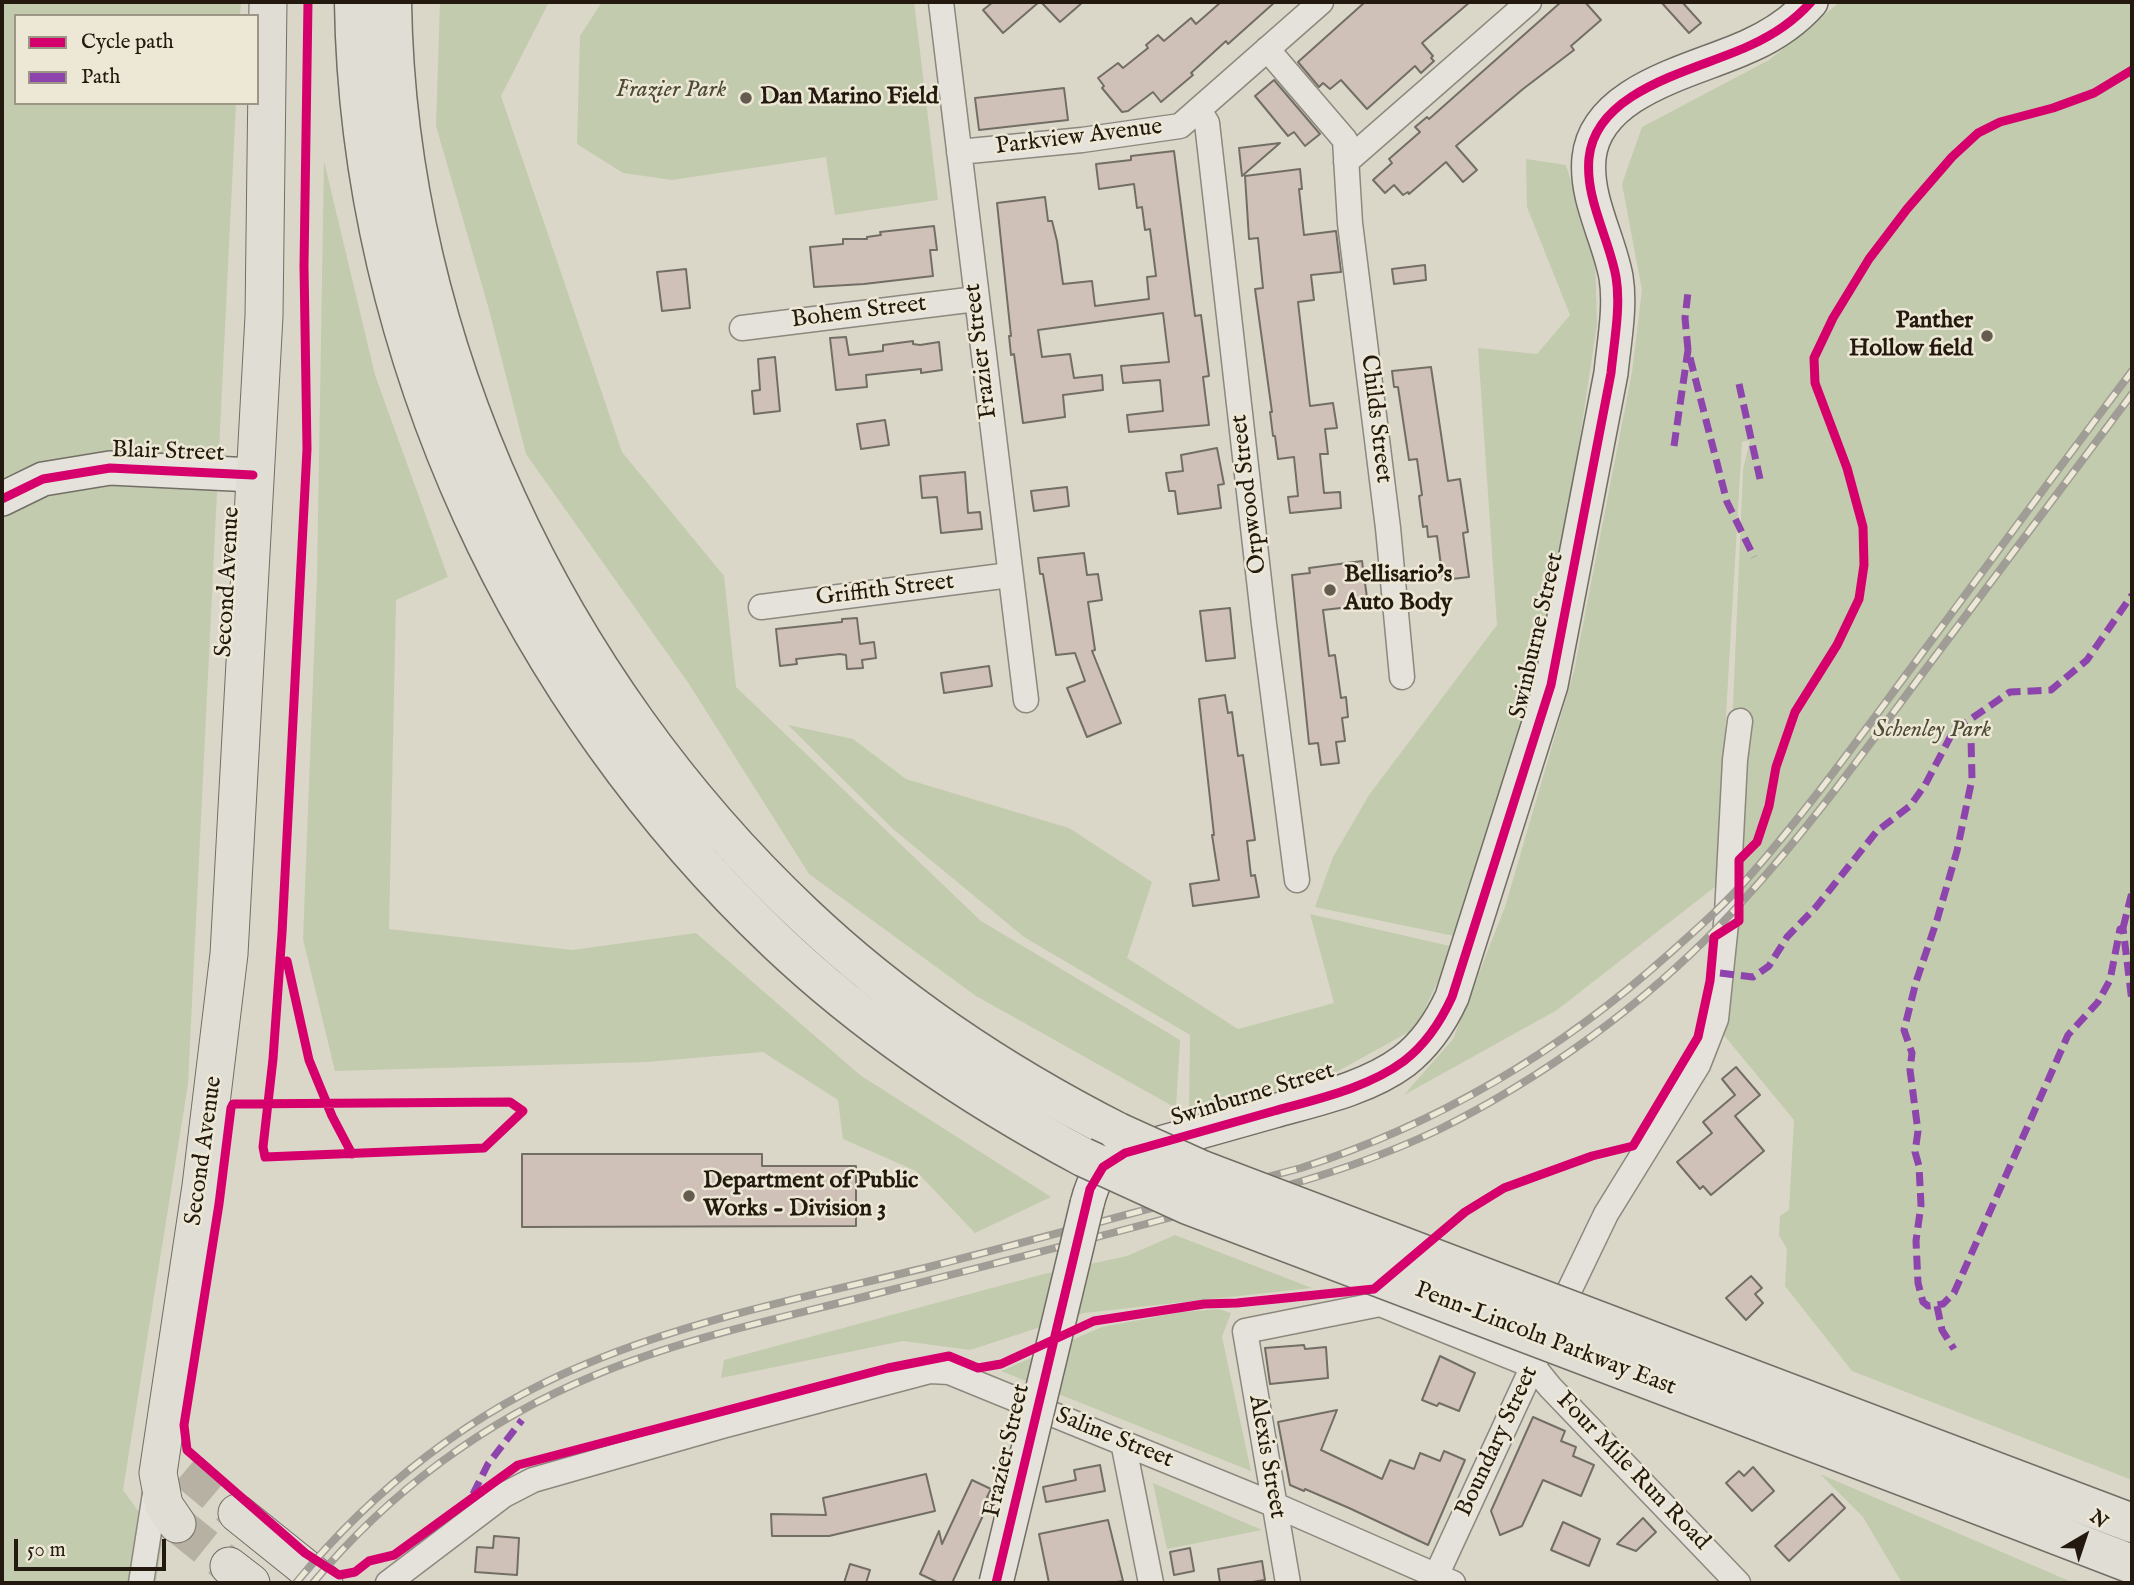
<!DOCTYPE html>
<style>
body{margin:0}
#map{position:relative;width:2134px;height:1585px;overflow:hidden;background:#dbd7c8;font-family:"IM FELL English",serif}
canvas{display:block}
.frame{position:absolute;inset:0;border:4px solid #24190e;pointer-events:none}
.legend{position:absolute;left:14px;top:14px;width:245px;height:91px;box-sizing:border-box;background:#ede8d6;border:2px solid #9d9586;margin:0;padding:9px 12px;list-style:none;font-size:21px;color:#24190e}
.legend li{display:flex;align-items:center;gap:14px;height:35px}
.legend b{width:35px;border:2px solid #9d9586}
.north{position:absolute;left:2050px;top:1501px;width:70px;height:70px;-webkit-text-stroke:5px #ede8d6;paint-order:stroke;rotate:39deg;font-size:19px;font-weight:700;line-height:28px;text-align:center;color:#24190e}
.north::after{content:'';display:block;margin:auto;width:24px;height:32px;background:#24190e;clip-path:polygon(50% 0,100% 100%,50% 72%,0 100%)}
.scale{position:absolute;left:14px;top:1539px;width:152px;height:32px;box-sizing:border-box;border:4px solid #24190e;border-top:0;padding-left:9px;font-size:21px;line-height:24px;white-space:nowrap;color:#24190e;-webkit-text-stroke:5px #ede8d6;paint-order:stroke}
</style>
<div id="map">
<canvas width="2134" height="1585"></canvas>
<div class="frame"></div>
<ul class="legend">
<li><b style="height:9px;background:#d6006c"></b>Cycle path</li>
<li><b style="height:9px;background:#8e44ad"></b>Path</li>
</ul>
<div class="north">N</div>
<div class="scale">50 m</div>
</div>
<script>
const ctx = document.querySelector('canvas').getContext('2d');
ctx.lineJoin = 'round';
function fillPath(path, color) {
  ctx.fillStyle = color;
  ctx.fill(path, 'evenodd');
}
function stroke(path, color, width, dash) {
  ctx.strokeStyle = color;
  ctx.lineWidth = width;
  ctx.lineCap = dash ? 'butt' : 'round';
  ctx.setLineDash(dash || []);
  ctx.stroke(path);
}
function label(font, color, halo, rows, align = 'center') {
  ctx.font = font + ' "IM FELL English",serif';
  ctx.lineWidth = 5;
  ctx.setLineDash([]);
  ctx.textBaseline = 'middle';
  ctx.strokeStyle = halo;
  ctx.fillStyle = color;
  for (const [text, x, y, turn = 0] of rows) {
    ctx.save();
    ctx.translate(x, y);
    ctx.rotate((+turn || 0) * Math.PI / 180);
    ctx.textAlign = isNaN(turn) ? turn : align;
    if (halo) ctx.strokeText(text, 0, 0);
    ctx.fillText(text, 0, 0);
    ctx.restore();
  }
}
fillPath(new Path2D(`
 M2,2H241L240,16H16V103H236L188,1084L123,1490L162,1544L156,1583H2Z
 M440,2H549L501,96L622,452L724,576L736,687L981,921L1180,1040L1176,1108L976,996L809,874L689,684L526,454L488,306L436,126Z
 M602,2H914L938,200L835,215L826,157L672,180L623,173L577,144L580,36Z
 M1840,2H2132V1480L1852,1371L1785,1286L1787,1249L1779,1235L1780,1216L1789,1210L1794,1120L1723,1034L1738,933L1732,729L1743,470L1750,440L1742,442L1716,886L1557,1010L1404,1095L1453,1039L1505,907L1574,671L1632,372L1642,290L1622,184L1642,127L1769,60Z
 M1526,159L1566,165L1595,257L1597,324L1555,605L1504,784L1454,936L1315,907L1333,857L1369,795L1497,625L1478,348L1537,354L1570,315L1527,207Z
 M324,161L375,375L448,577L396,600L389,929L572,950L696,933L860,1075L1051,1197L975,1233L916,1171L843,1139L838,1100L763,1052L647,1062L335,1071L303,939L317,577Z
 M788,725L853,739L906,779L1069,828L1152,882L1127,958L1238,1029L1334,1003L1310,914L1454,947L1416,1028L1329,1076L1189,1117L1190,1035L1024,937L893,829Z
 M1175,1235L1312,1288L1084,1313L970,1350L903,1341L721,1378L724,1360L1044,1274L1127,1256Z
 M1219,1309L1231,1313L1222,1337L1251,1471L1001,1371L1102,1327L1182,1312Z
 M1820,1474L2074,1583H1902L1863,1517Z
 M1153,1483L1262,1530L1167,1549Z`), '#c2cbad');
const building = new Path2D(`
 M993,2H1039L1003,33L983,10Z
 M1041,2H1083L1060,22Z
 M1221,2H1275L1228,44L1226,41L1191,73L1193,75L1161,102L1153,92L1128,111L1122,112L1102,88L1104,86L1098,78L1118,63L1123,68L1148,48L1146,45L1158,35L1164,41L1191,18L1196,24Z
 M1365,2H1470L1422,43L1433,56L1431,58L1434,61L1421,73L1415,66L1367,109L1341,80L1330,89L1323,83L1319,87L1298,62Z
 M1561,2H1585L1601,20L1571,46L1574,50L1523,89L1456,146L1477,170L1463,182L1446,162L1409,194L1408,192L1403,195L1394,185L1385,193L1373,180L1392,163L1389,159L1420,132L1415,127L1427,117L1429,119Z
 M1661,2H1682L1701,23L1689,33Z
 M1274,80L1320,134L1305,146L1294,132L1288,136L1255,96Z
 M1064,88L1068,120L979,130L975,98Z
 M1280,143L1242,176L1239,148Z
 M1174,151L1195,316L1201,315L1209,376L1203,377L1209,425L1129,432L1127,415L1163,411L1160,380L1123,383L1121,366L1169,362L1163,313L1038,330L1042,357L1070,354L1074,378L1102,375L1103,390L1063,395L1065,417L1023,423L1014,354L1011,355L1009,336H1011L997,203L1045,197L1048,221H1052L1057,241L1063,284L1092,281L1095,306L1149,299L1147,277L1156,276L1150,229L1145,230L1142,207L1137,208L1134,184L1099,189L1096,164L1131,160V156Z
 M1300,169L1302,189H1299L1304,235L1336,231L1341,272L1311,275L1314,300L1298,302L1310,406L1333,403L1337,428L1325,429L1328,454H1320L1324,493L1340,492L1341,508L1290,513L1288,497L1298,496L1294,457L1278,459L1275,436H1273L1270,412H1272L1255,289L1263,288L1258,238L1249,239L1245,176Z
 M934,226L937,250H930L933,276L864,284L814,287L810,247L843,244V239H867V237L881,235L880,232Z
 M1425,265L1426,280L1394,284L1392,269Z
 M686,269L690,308L662,311L657,272Z
 M846,337L849,355L883,351V345L913,341V344L920,345L939,342L942,370L921,373V369L866,375L867,387L836,390L830,338Z
 M775,357L780,411L754,414L752,391L760,390L758,359Z
 M1431,367L1448,481L1460,479L1468,532L1463,533L1469,577L1443,580L1437,536L1428,537L1427,526L1423,527L1419,496L1422,495L1417,459L1409,460L1398,387H1394L1392,371Z
 M885,420L889,445L861,449L857,424Z
 M1217,448L1224,484L1218,485L1221,508L1178,514L1175,491H1169L1166,473L1183,471L1181,455Z
 M965,472L968,513L980,512L982,529L941,533L937,497L922,498L920,476Z
 M1067,487L1069,506L1034,511L1031,491Z
 M1084,553L1087,575L1098,574L1102,600L1088,602L1095,650L1092,651L1121,723L1087,737L1067,688L1085,681L1075,653L1056,655L1043,574H1040L1038,558Z
 M1362,561L1368,605L1323,610L1329,656L1335,655L1341,698L1346,697L1348,717L1342,718L1345,741L1336,742L1339,763L1321,765L1318,743L1309,744L1292,575L1310,573L1309,568Z
 M1230,608L1235,658L1206,661L1200,611Z
 M857,618L860,644L874,642L876,658L862,660L863,668L847,669L846,655L840,654L796,659L797,664L780,666L776,629L842,622V619Z
 M989,666L992,686L944,693L941,673Z
 M1225,695L1228,713L1232,712L1238,756L1243,755L1255,840L1247,841L1251,876L1255,875L1259,897L1193,906L1190,884L1219,880L1212,835H1214L1199,699Z
 M1736,1067L1760,1095L1735,1116L1764,1151L1711,1195L1703,1186L1700,1189L1677,1162L1712,1133L1703,1122L1735,1095L1722,1079Z
 M522,1154H762V1166H856V1226L522,1227Z
 M1751,1276L1762,1288L1755,1294L1763,1303L1746,1320L1726,1298Z
 M1304,1345L1305,1349L1326,1347L1328,1378L1270,1384L1265,1348Z
 M1440,1356L1475,1373L1459,1411L1439,1403L1437,1406L1422,1400Z
 M1337,1410L1321,1450L1382,1479L1390,1460L1414,1469L1420,1453L1440,1461L1444,1451L1465,1460L1428,1545L1349,1508L1305,1489L1304,1491L1290,1485L1278,1422Z
 M1533,1417L1565,1431L1561,1441L1576,1447L1573,1456L1594,1465L1581,1496L1543,1480L1522,1526L1500,1535L1491,1511Z
 M1100,1465L1105,1491L1046,1502L1043,1487L1076,1480L1074,1470Z
 M1753,1467L1774,1491L1752,1511L1726,1483L1739,1471L1744,1476Z
 M926,1474L935,1511L829,1536H772L771,1514L826,1515L823,1498Z
 M972,1480L991,1489L987,1497L991,1498L952,1583H939L920,1574L939,1531L942,1544Z
 M1832,1494L1845,1508L1789,1561L1775,1546Z
 M1643,1518L1656,1532L1636,1551L1617,1544Z
 M1108,1520L1123,1581L1111,1583H1049L1039,1534Z
 M1563,1522L1600,1539L1589,1566L1551,1550Z
 M494,1536L519,1538L517,1575L475,1572L477,1547L493,1548Z
 M1190,1548L1194,1571L1174,1575L1170,1552Z
 M1262,1561L1265,1580L1246,1583H1220L1218,1569Z
 M850,1564L870,1570L866,1583H844Z`);
fillPath(building, '#cfc1b7');
stroke(building, '#726e66', 2);
stroke(new Path2D(`
 M186,1470L237,1513
 M177,1524L229,1566`), '#b6b1a3', 37, [37, 18]);
const street = new Path2D(`
 M941,2L1026,700
 M1267,49L1345,140L1350,223L1388,528L1402,677
 M1199,110L1207,123L1264,624L1297,880
 M959,152L1082,140L1180,126L1321,2
 M1346,162L1529,2
 M742,328L976,299
 M761,607L1010,575
 M1123,1442L1151,1583
 M1436,1576L1533,1366L1606,1214L1698,1065L1716,1019L1727,914L1735,760L1740,721
 M141,1583L156,1487
 M388,1583L504,1495L533,1480L722,1426L930,1371L949,1372L1275,1505L1453,1583
 M1288,1583L1245,1331L1380,1304L1533,1366L1550,1387L1738,1583`);
const secondary = new Path2D(`
 M2,499L43,479L110,468L253,475
 M1087,1204C1093,1180 1101,1164 1125,1153C1175,1139 1224,1125 1274,1111C1317,1099 1368,1088 1404,1061C1426,1044 1441,1021 1452,997L1551,685L1611,373C1614,342 1621,307 1616,277C1609,238 1585,199 1589,158C1596,88 1699,70 1751,45C1773,35 1795,20 1811,2`);
const primary = new Path2D(`
 M237,1513L324,1583
 M177,1524L164,1505L158,1473L201,1186L229,954L264,316L268,2
 M229,1566L251,1583`);
const highway = new Path2D(`
 M354,2C359,355 522,701 778,943C869,1029 973,1098 1083,1157
 M392,2C397,345 556,681 804,915C897,1003 1004,1074 1118,1132
 M1968,1461L2132,1523
 M1955,1496L2132,1564`);
stroke(street, '#8c887e', 27);
stroke(secondary, '#726e66', 36);
stroke(primary, '#726e66', 39);
stroke(highway, '#726e66', 41);
stroke(street, '#e4e2da', 24);
stroke(secondary, '#e4e2da', 33);
stroke(primary, '#dfddd4', 37);
stroke(highway, '#dfddd4', 38);
const rail = new Path2D(`
 M296,1583C374,1488 472,1411 586,1364C696,1318 815,1295 929,1267C1054,1235 1177,1201 1301,1168C1441,1123 1561,1051 1670,953C1697,929 1723,906 1747,879C1808,810 1862,734 1917,660C1988,564 2060,467 2132,371
 M313,1583C388,1493 484,1421 593,1376C683,1338 781,1318 875,1294C982,1267 1088,1240 1194,1211C1278,1189 1361,1167 1440,1129C1544,1077 1642,1006 1723,922C1799,843 1863,753 1928,666C1996,575 2064,485 2132,394`);
stroke(rail, '#a09d96', 8);
stroke(rail, '#ede8d6', 5, [16]);
const secondaryBridge = new Path2D(`
 M996,1583L1087,1204`);
const highwayBridge = new Path2D(`
 M1118,1132L1202,1170L1968,1461
 M1083,1157L1188,1205L1955,1496`);
stroke(secondaryBridge, '#726e66', 36, []);
stroke(highwayBridge, '#726e66', 41, []);
stroke(secondaryBridge, '#e4e2da', 33);
stroke(highwayBridge, '#dfddd4', 38);
stroke(new Path2D(`
 M1688,350L1685,318L1688,292
 M1739,384L1760,479
 M1674,446L1688,350L1727,502L1754,557
 M1962,725L1971,738L1972,779L1957,851L1937,920L1916,982L1904,1030L1912,1053L1910,1070L1918,1131L1915,1152L1919,1166L1921,1205L1916,1241L1918,1283L1923,1302L1928,1306L1943,1304L1954,1293L2068,1035L2098,1002L2110,980L2120,929L2123,928L2132,1002
 M2123,928L2132,892
 M1720,973L1753,977L1769,966L1787,937L1816,907L1877,831L1910,806L1925,785L1955,728L1962,725L2010,692L2051,690L2087,660L2132,595
 M1937,1306L1942,1330L1954,1349
 M473,1494L488,1464L522,1420`), '#8e44ad', 7, [14, 7]);
stroke(new Path2D(`
 M308,2L304,266L307,449L282,933L273,1059L263,1147L265,1157L484,1148L523,1111L510,1102L233,1104L231,1108L219,1204L184,1425L187,1450L305,1553L339,1575L355,1572L369,1561L394,1555L518,1465L888,1368L949,1356L978,1368L1001,1364L1094,1321L1204,1304L1237,1303L1374,1289L1465,1212L1504,1188L1592,1156L1633,1146L1698,1037L1710,981L1714,937L1739,921V860L1757,842L1769,806L1776,767L1795,712L1837,645L1859,599L1864,565L1863,527L1847,468L1815,383L1814,358L1833,318L1869,259L1907,209L1952,157L1978,133L2000,122L2053,108L2094,93L2132,70
 M2,499L43,479L110,468L253,475
 M287,961L309,1060L332,1116L352,1154
 M996,1583L1090,1189L1103,1167L1125,1153C1175,1139 1224,1125 1274,1111C1317,1099 1368,1088 1404,1061C1426,1044 1441,1021 1452,997L1551,685L1611,373C1614,342 1621,307 1616,277C1609,238 1585,199 1589,158C1596,88 1699,70 1751,45C1773,35 1795,20 1811,2`), '#d6006c', 9);
for (const [x, y, r, color] of [
 [746,98,7,"#645c4f"],
 [1987,336,7,"#645c4f"],
 [1330,590,7,"#645c4f"],
 [689,1196,7,"#645c4f"]
]) {
  const dot = new Path2D();
  dot.arc(x, y, r, 0, 2 * Math.PI);
  ctx.fillStyle = color;
  ctx.fill(dot);
  stroke(dot, '#ede8d6', 2.5);
}
label('italic 24px', '#4d4b37', '#ede8d6', [
 ["Frazier Park",671,91],
 ["Schenley Park",1932,731]
]);
label('bold 24px', '#24190e', '#ede8d6', [
 ["Dan Marino Field",760,98],
 ["Panther",1973,322,"right"],
 ["Hollow field",1973,350,"right"],
 ["Bellisario's",1344,576],
 ["Auto Body",1344,604],
 ["Department of Public",703,1182],
 ["Works - Division 3",703,1210]
], 'left');
label('24px', '#24190e', '#ede8d6', [
 ["Parkview Avenue",1079,138,-7],
 ["Bohem Street",859,313,-7],
 ["Frazier Street",982,351,-97],
 ["Childs Street",1375,419,83],
 ["Blair Street",168,453,2],
 ["Orpwood Street",1250,494,-97],
 ["Second Avenue",229,582,-87],
 ["Griffith Street",885,591,-7],
 ["Swinburne Street",1538,636,-77],
 ["Swinburne Street",1253,1096,-17],
 ["Second Avenue",205,1151,-82],
 ["Penn-Lincoln Parkway East",1545,1340,21],
 ["Saline Street",1114,1439,22],
 ["Boundary Street",1498,1442,-65],
 ["Frazier Street",1008,1451,-77],
 ["Alexis Street",1266,1457,80],
 ["Four Mile Run Road",1632,1472,46]
]);
</script>
